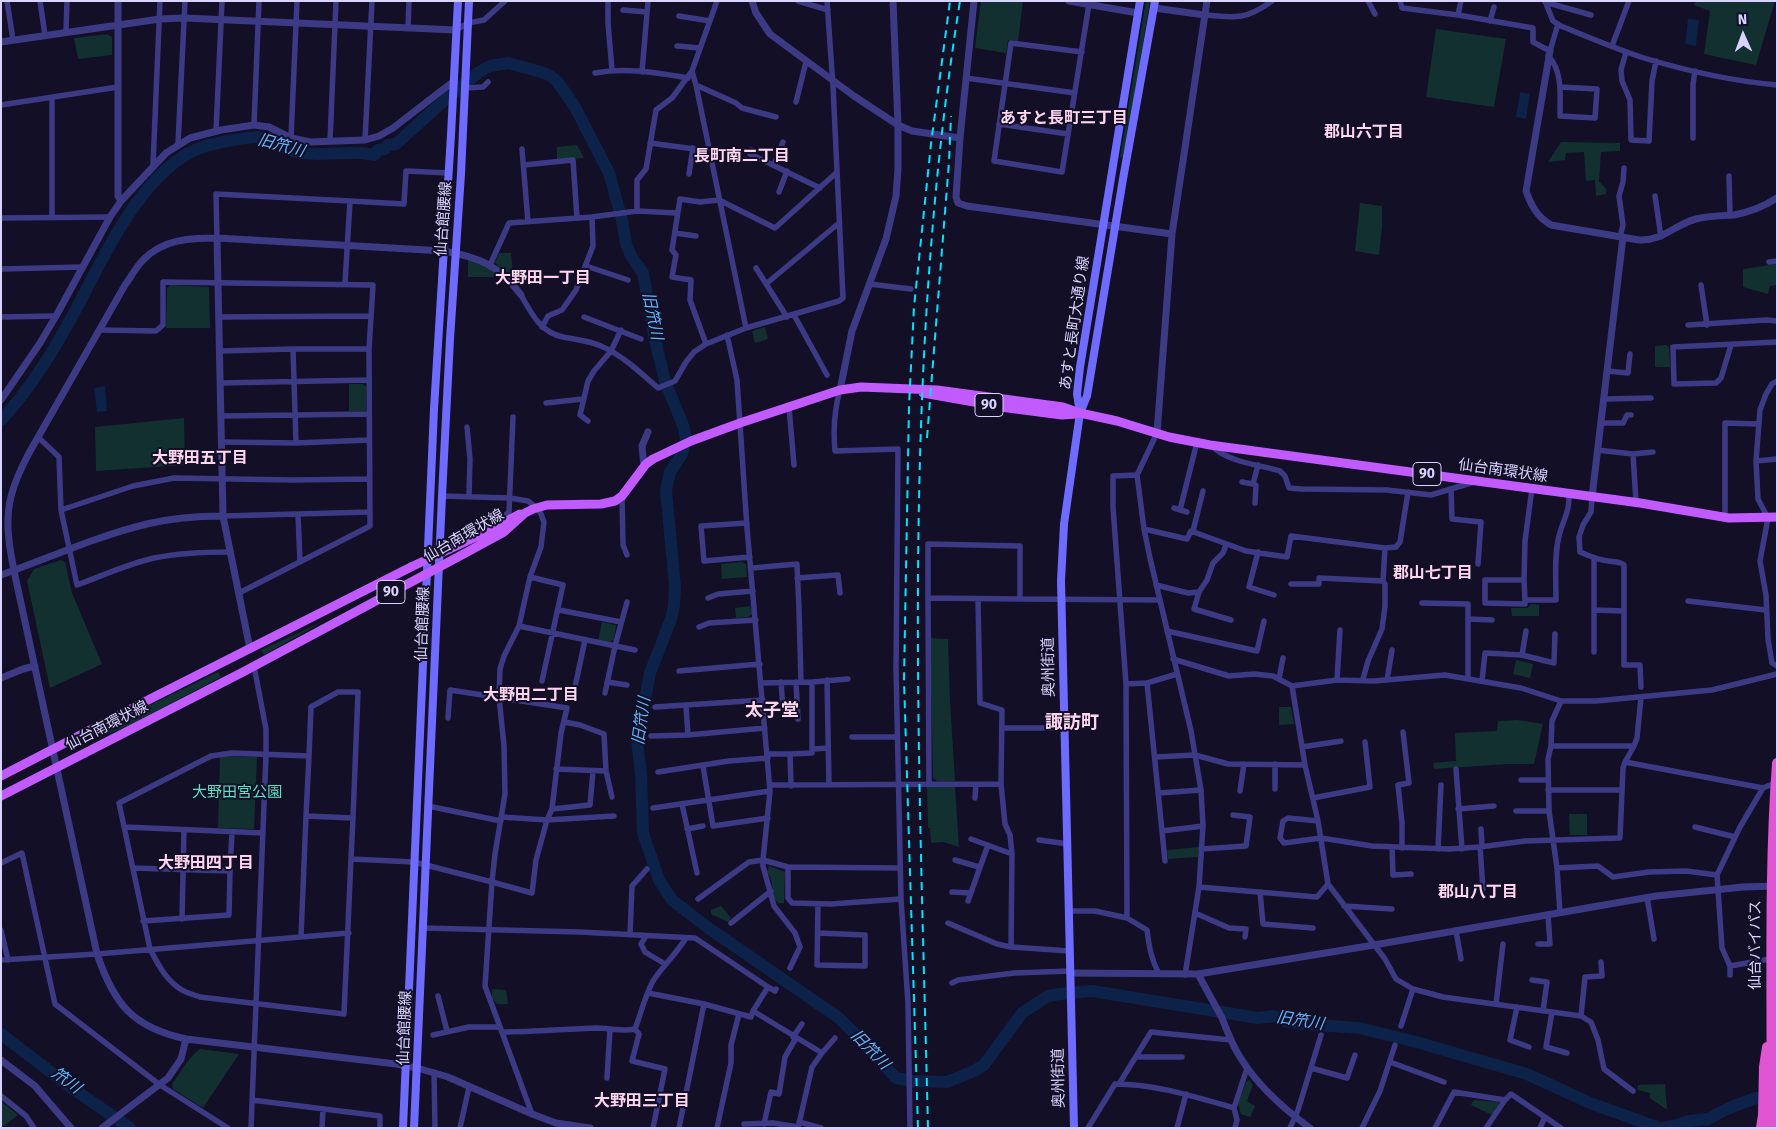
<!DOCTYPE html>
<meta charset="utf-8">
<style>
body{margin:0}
#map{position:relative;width:1778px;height:1129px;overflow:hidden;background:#130f26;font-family:"Fira Sans",sans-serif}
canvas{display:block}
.frame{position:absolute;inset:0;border:2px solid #d9d4ff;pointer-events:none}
.north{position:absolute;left:1718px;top:10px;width:50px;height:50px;-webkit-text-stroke:4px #130f26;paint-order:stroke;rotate:358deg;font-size:14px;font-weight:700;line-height:20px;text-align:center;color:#d9d4ff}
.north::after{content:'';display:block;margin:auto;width:18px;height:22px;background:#d9d4ff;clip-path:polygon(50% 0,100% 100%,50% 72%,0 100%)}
</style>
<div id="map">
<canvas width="1778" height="1129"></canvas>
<div class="frame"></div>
<div class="north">N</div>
</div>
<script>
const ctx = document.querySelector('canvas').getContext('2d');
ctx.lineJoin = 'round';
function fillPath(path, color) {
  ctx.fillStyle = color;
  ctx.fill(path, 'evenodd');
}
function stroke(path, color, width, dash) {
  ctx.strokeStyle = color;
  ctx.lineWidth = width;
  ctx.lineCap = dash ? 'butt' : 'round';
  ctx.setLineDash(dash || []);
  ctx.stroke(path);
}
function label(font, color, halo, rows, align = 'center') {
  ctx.font = font + ' "Fira Sans","Noto Sans JP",sans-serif';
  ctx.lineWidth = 4;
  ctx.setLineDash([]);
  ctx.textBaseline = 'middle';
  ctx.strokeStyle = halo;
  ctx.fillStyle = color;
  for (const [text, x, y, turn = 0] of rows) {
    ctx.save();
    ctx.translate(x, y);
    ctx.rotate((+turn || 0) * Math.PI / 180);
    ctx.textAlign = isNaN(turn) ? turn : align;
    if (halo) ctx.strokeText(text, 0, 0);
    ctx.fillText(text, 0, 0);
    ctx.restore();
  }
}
fillPath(new Path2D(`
 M981,1H1023L1018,41L1008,40L1006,53L975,48Z
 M1146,1H1150L1127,139L1122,158L1120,157Z
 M1695,1H1775L1756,65L1704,54L1710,11L1694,5Z
 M1436,29L1506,39L1494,107L1426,97Z
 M107,34L112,37V55L78,59L74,38Z
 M1561,142L1620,143V151L1601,152L1599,181L1606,189V194L1596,196L1595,180L1586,181L1584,152L1566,153L1565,160L1548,162Z
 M577,145L584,158L557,160V147Z
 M1360,203L1382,206V227L1379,255L1355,251Z
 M499,253H511L513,275L511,276L495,263Z
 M468,260L483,265L502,277H468Z
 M1777,264V285L1770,286L1768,294L1743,287V269Z
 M170,285L209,287L210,328H166L167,288Z
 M765,327L768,339L755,343L752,331Z
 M1666,345L1669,347L1670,367H1655V346Z
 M349,384H363L366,387V411H349Z
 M184,418L185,465L96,471L95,427Z
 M61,560L65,562L72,593L102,664L50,688L27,581L34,569Z
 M742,562L746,564L747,577L722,579L721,564Z
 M1531,604L1539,605V616H1512L1511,608H1527Z
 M750,606L752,614L748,617L736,618L735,608Z
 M324,621L264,655L261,650Z
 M602,622L616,625L614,640L608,642L598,641Z
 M930,638L948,639L950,701L955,781H937L933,777Z
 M1516,660L1533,664L1530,678L1513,674Z
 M218,672L221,677L130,725L93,740L89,735Z
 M1279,707H1291L1294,724L1279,725Z
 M1517,720L1543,724L1534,764H1508L1434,769L1433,763L1456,761L1455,733L1497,731L1498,721Z
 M231,756L257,757L254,829L218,828L220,757Z
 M927,787H955L959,847L943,842L931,843L930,828H928Z
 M1569,814H1587V835H1570Z
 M1199,847L1198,857L1168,859L1167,850Z
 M769,866L785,872L784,903H778C770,895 775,881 767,872Z
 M721,906L731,918L728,922L711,914V910Z
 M492,989L506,990L508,1004H497L492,998Z
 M200,1049L239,1054L203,1108L173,1089L172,1084C181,1072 188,1057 200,1049Z
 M1249,1080L1253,1085L1247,1101L1255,1106L1250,1117L1241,1114L1238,1104L1246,1082Z
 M1665,1084L1667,1109L1664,1108L1650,1098V1093L1638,1090V1085Z
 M1474,1100L1498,1102L1499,1104L1492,1115L1471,1105Z
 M1,1101L18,1115L1,1128Z`), '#12302f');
fillPath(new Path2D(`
 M1688,19L1699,20L1696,46L1685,44Z
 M1520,92L1530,94L1526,119L1516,117Z
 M105,386L107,411L97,412L94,388Z`), '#0c2248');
stroke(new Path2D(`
 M1,420C30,390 54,350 74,313C102,261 134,186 187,154C201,146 219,142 234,140C242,139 250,137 257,137C271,138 283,149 296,152C314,156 331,153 349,153C358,152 366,154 375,155L378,150L385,149L388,145L396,144L439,105L479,72L490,66L508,63L541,72L549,75L557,81L575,107L609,173L622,220L626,244L631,256L643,273L654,336L665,381L684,428L686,440L682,454L670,472L666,490L675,587L674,605L671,619L650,673L637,741L641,774L643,833L659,880L672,900L707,927L839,1018L862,1041L896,1078L913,1081L947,1082L974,1071L984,1065L1022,1013L1048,996L1060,994L1092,991L1258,1018L1274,1016L1285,1021L1303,1024L1359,1028L1416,1042L1527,1074L1590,1103L1659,1128L1669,1127L1689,1121L1708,1119L1729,1108L1756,1098L1777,1096
 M1,1034L69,1086L130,1128`), '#0c2248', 12);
stroke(new Path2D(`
 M7,1L13,40
 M40,1L45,35
 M608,1V23L612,70
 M798,1L828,10
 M1368,1L1375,14
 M1400,1L1402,8L1458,15L1533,28V42L1550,51L1558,24
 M1545,1L1553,21L1561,26C1588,37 1616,49 1644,58C1687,71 1732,81 1777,85
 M1545,2L1591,15
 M623,10L647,12
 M1205,15C1235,18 1246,20 1272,1
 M1458,15L1461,1
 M679,16L710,21
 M1490,21L1494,7
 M408,28L409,1
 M456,30L468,23L484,20L505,1
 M66,32L67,1
 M677,46L700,48
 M1612,46L1629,1
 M1082,52L1011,43L994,161L1062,172L1089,4
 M1626,52L1621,70L1622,81L1630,100L1631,140L1649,141L1652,81L1656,61
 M1548,56C1563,70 1560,97 1560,116L1595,118L1597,89L1560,87
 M692,71L696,85L746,328
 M642,72L648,1
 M595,73C626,67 657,73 688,78
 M966,78L1075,93
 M696,85L736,103L742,108L776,117
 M465,88L483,87L488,82
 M52,98V216
 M796,102L806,62
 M1,105L118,87
 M999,124L1068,134
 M254,125L259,1
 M216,131L222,1
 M291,138L297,1
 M1693,138V84L1695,71
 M365,140L372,1
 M330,141L336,1
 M650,143L709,151
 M178,144L185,1
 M522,149L528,222
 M751,150L750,154L820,188
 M153,165L160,1
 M524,165L573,160L577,218
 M774,165L783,142
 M689,174L693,148
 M1729,176L1730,215
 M779,192L787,171
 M1655,196L1661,237
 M637,211V180L646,169L656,110L672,98L692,71L717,1
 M1,218L110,217
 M675,233L696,236
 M1620,237L1623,225L1619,196L1623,182L1624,168
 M217,238L216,194L350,201
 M1769,262L1777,261
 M490,265L509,223L592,217L637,211L677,213
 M586,266L628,280
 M756,268L787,317
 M1,269L83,267
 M345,283L350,201L404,204L406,171L449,173
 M766,284L839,223
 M869,284L911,289
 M1701,285L1707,325
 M521,295C531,313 541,333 563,337C577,340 588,340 601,346C622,355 641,373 658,388L675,381L686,362L694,352L706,344L746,328L839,301L843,298L833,86L827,1
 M794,315L827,375
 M1,317L56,316
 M219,317L371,316
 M584,317L641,339
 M1688,325L1766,320L1777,321
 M542,327L548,316L562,310L576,290L593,246L592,217
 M99,330L156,331L163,325V282L373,285L369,349
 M727,335L737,380L747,528L770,791L763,860L788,867V898L792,903L831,904L901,899
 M706,344L690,300L691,280L672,277L676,255L672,250L680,199L700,202L719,200L775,228L836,173
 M1731,345L1721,378L1716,383L1674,384L1673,347L1777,342
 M220,351L293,349
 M1607,371L1628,373L1630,354
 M1777,381L1772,384L1766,394L1760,410L1756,461L1758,499L1768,518L1760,561L1766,595L1768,639L1772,663L1777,666
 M220,383L368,380
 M840,390C834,411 833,430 835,451L898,449L896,669L901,899L908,1003L910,1128
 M1604,399L1651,398
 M546,403L583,399
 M789,407L794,465
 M221,416L369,414
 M588,421L580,415L588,381L594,371L611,351L621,330
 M1601,423H1623L1627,415H1631
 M467,427L470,459L469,496
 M1157,433L1137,475L1144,529L1150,558L1191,731L1201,790L1203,826L1199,887L1185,975
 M38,437L59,457L61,510L77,585C102,576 127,564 154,558C179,553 204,552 230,552
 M222,442L296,443L369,440
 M1212,446C1227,462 1260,465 1280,471L1285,476L1289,488L1301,489L1387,490L1431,495L1474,482
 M1597,450L1633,454L1653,452
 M1633,454L1636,502
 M1756,461L1777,459
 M1137,475L1113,476V507L1126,684L1147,683L1177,674
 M1242,482L1253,484
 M1532,488L1525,541L1524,580H1485V603L1525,604V600H1556C1556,579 1554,556 1559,536C1563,520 1570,511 1569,494
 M1451,490L1452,519L1481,522L1478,564
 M442,496L510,498L528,501L536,507L541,514L544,522L541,547L530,577L519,626L504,656L500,669L499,697L504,746L505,794L495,854L492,882L532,893L536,860L547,820L614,816
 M622,496L623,545L627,555
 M1592,497L1591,512L1583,525L1579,537L1580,552C1589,556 1598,560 1608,561C1614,562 1619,561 1624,565V665H1640L1641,687
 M1255,503L1256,485L1253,484L1258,465
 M1174,508L1187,512
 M61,510L133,486L174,478L292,480L369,479
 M1180,510L1197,442
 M298,514L300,562
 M223,516L370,512
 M1725,517V423L1758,424
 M498,522L509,512L513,417
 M747,523L701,526L704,561L750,557
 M1144,529L1187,539L1191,531L1246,551L1287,557L1291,536L1385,548
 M1193,531L1203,491
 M1258,552L1249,587L1274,595
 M752,568L797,564L799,609L801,682
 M530,577L563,585L542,681
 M797,578L838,575L840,593
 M1524,580L1525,600
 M1291,584H1319V578L1383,581
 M1156,585L1188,593L1199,592L1207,580L1213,563L1223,553L1226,545
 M1199,592L1194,609L1231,620
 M239,593L370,526L369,349H293L296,443
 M708,598L718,594L753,591
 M928,598L929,784
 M978,599L980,703L1002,710L1001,784L1005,824L1010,835L1012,854L1011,947L1070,951
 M1020,599L928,598V544L1020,546V599L1160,600
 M1688,601L1766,610
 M1422,603L1468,604V679
 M559,610L621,622
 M1594,610L1624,611
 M1468,619L1492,620
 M519,626L635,650
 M699,627L709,623L756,620
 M1167,631L1257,651L1264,621
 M1594,652V558
 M1522,655L1526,631
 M1173,659L1229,676L1254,674L1273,676L1292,686L1305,765
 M679,671L760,664
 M1279,679L1283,658
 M1363,679L1368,661L1382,629L1385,606V584L1383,581L1385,548L1396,547L1400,542L1408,492
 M827,680L829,785
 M1337,680L1340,630
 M1387,680L1392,650
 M1482,681L1485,653L1522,655L1554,663L1555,634
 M607,682L627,685
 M781,682L783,709
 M796,682L798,719
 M761,683L812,682L848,679
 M1147,683L1162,831L1203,826
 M1126,684L1127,918
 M1292,686L1337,680L1374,681L1445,675L1521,688L1561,701H1596L1712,690L1777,674
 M575,687L585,640
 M605,693L615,646L627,602
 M686,706L688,735
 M655,707L763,700
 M448,718L450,690L567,708L561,733L552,809L547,820L502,817
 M564,722L580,725L604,734L606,771L612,797
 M1002,728H1065
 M651,736L688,735L765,728
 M852,737H897
 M1551,746H1634L1637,738L1641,697
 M1302,747L1341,741
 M813,749L828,748
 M768,754H790L812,753V682
 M790,754L791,786
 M309,756L311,707L338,692H358L353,818
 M1155,757L1195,755L1228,764L1305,765L1318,821L1328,884L1385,959L1396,979L1413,989L1443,997L1581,1016L1591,1022L1598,1040L1604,1069L1633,1091
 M1625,762L1763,788L1775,783
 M703,766L713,826L768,818
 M556,769L606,771
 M1456,769L1462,849
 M658,772L729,761L768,758
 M1521,780H1548
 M770,785L1001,784
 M1275,789V764
 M1548,790H1622
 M1240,791L1244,764
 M1159,793L1201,790
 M975,798L976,784
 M1313,798L1370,787L1365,742
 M682,804L697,873
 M428,806L501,821
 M653,808L770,791
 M552,809L590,805L593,771
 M1458,809L1494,806
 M1516,811H1549
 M1318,821L1288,818L1283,821L1280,838L1284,843L1321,838L1372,846L1449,849L1480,847L1525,841L1620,838L1623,768L1625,762L1634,746
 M125,827L263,833
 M1695,827L1735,837
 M687,829L703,826
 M1481,829L1482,847
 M1162,831L1165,861
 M971,839L1012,854
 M1039,840L1068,844
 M1392,847L1393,875L1411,874
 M1480,847L1483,889
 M1402,848V823L1398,785L1409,783L1403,732
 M1201,849L1246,846L1250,817L1233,815
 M1438,849L1441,785
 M351,859L344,1014L200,997C194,995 187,993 182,990C166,981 158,964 150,949L119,803L211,756L232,753L309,756L306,816L353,818L351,859L414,862L492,882L485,986L532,1114
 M955,860L979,867
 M1,863L22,853L55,1004L160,1085L228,1128
 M788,867L900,868
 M133,868L230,871L232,832
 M1557,868L1598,866L1613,877L1649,872L1686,871L1717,875
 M1199,887L1317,897L1328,884
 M952,892L970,893
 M1260,892L1263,924L1313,928
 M1647,897L1654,939
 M698,899L749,862L763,860V866L774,906L795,933L800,947L790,968
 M968,901L988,845
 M1344,906L1392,909
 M1070,911H1095L1127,918L1147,930C1149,946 1151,959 1159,974
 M1195,913L1229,928L1246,929L1245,937
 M1560,913L1557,868L1549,811L1548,759L1551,746L1552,721L1561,701
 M182,919L184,830
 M143,921L229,915L230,871
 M731,923L771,891
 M948,923L997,944L1011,947
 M423,928L580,932L695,938L768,987L753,1011L822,1053L812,1067L798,1128
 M1,930L8,960
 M1456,931L1461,959
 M818,933L865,935V966L817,965L818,904
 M630,935L632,886L647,869
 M646,936L641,944L645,952L665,964
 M301,937L306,816
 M1538,944H1550L1548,915
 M1,960L97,954L349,933
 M1730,966L1722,948L1717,875L1740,827L1763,788
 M1730,975V966L1770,959
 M1532,980L1547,982L1543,1011
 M952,983L958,980L1014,973L1071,971
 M768,987L775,991L776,989
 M648,993L704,1004L751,1017L753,1011
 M438,996L447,1031
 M1496,1004L1503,944
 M1517,1007L1510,1040L1529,1047
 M1552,1012L1546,1047L1567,1053
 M1581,1016L1585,977L1602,976L1601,962
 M1401,1026L1413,989
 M635,1029L639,1034L632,1061L665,1069L653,1128
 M502,1032C533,1032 565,1029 596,1028C609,1028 622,1032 635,1029C641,1013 645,996 653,981C663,966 676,954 686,938
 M433,1035L469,1027H500
 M793,1037L802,1024
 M822,1053L835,1038
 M1136,1057H1182
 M1390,1062L1444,1082
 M1311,1068L1347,1078L1355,1055
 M434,1072L435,1128
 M607,1078L610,1029
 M1119,1084L1151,1032L1231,1040
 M1,1096L26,1116L34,1128
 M252,1100L380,1116V1128
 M1505,1100L1511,1094L1561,1128
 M1234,1108L1237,1120L1235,1128
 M799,1122L821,1128
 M744,1124L773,1123L798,1127
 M764,1124L771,1092L779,1094L785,1057L796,1038
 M251,1128L266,755V729L254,666
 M322,1128L323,1109
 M460,1128L469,1087
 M679,1128L704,1004
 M717,1128L731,1063V1045L739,1014
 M1088,1128L1115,1084C1156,1084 1195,1097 1234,1108L1247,1068
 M1177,1128L1186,1094
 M1290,1128L1298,1110L1321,1035
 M1362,1128L1380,1091L1395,1045
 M1435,1128L1454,1092L1505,1100L1486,1128
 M1540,1128L1545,1117`), '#3d3a85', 5.5);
stroke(new Path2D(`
 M118,1V196L121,201
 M752,1L756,13L770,34L854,96L898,125L912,131L960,138
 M974,1L960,138L956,197L958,203L967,206L1172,234
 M1069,1L1138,13
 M1154,8L1205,15
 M1,42L160,19L184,18L456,30
 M1550,51L1526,191C1531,205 1537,217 1551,225L1639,240C1663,241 1674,225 1696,219C1708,216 1721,216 1734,215C1750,212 1763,207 1777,198
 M217,238L223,516L250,649
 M521,295C500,266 479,257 444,251L217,238C190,238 163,239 143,260C136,267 131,277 125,285L29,453C18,474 8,496 8,520C7,537 11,554 14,571L97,954C114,1004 132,1027 186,1039L396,1064L417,1068L448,1077L532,1114L556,1123L590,1128
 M840,390L852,331L886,239L896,196L898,169V125L893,1
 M1,400L40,343L56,316L110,217L121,201L166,153L190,138L221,130L254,125L269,127L291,138L310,142L365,140L379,136L393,128L454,81
 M1157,433L1172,234L1207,1
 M644,467L642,446L648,432
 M1592,497L1623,237
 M1,575C49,558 97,536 147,524C172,518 198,516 223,516
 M1,678L23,669L35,666
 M1071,973L1198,974L1374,945L1656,896L1743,887L1776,886
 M1198,974C1206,989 1214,1003 1222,1018C1227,1031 1232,1045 1240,1057C1257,1085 1284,1109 1310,1128
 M1,1060L35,1086L71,1128
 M102,1128L168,1078L181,1059L186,1039`), '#3d3a85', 7);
stroke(new Path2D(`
 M1080,413L1077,394L1080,367L1140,1
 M403,1128L434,409L451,135L458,1
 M414,1128L442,496L450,339L461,174L469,1
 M1074,1128L1061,581L1064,524L1080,413L1087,396L1123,179L1155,1`), '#6f6bff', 8);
stroke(new Path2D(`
 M923,393L1008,408L1062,415L1076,414
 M1,776L154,697L413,566L478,536L520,514
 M1,796L243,672L458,557L504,532L525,513L533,509L547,505L601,504L615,501L622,496L646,464L653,459L691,441L740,423L840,390L861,387L937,390L1063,407L1080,413L1117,421L1169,437L1210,445L1640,503L1729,518L1777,517`), '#c25bff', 9);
stroke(new Path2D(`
 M1761,1128L1763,1115L1764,1067L1767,1047
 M1771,1128C1773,1006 1768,885 1777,763`), '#e055d1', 10);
stroke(new Path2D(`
 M927,438L949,162L951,116
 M918,1128L904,680L909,406L914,307L931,144L950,1
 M928,1128C919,752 900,374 960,1`), '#00e5ff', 2, [8, 6]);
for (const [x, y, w] of [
 [989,405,28],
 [1427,474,28],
 [391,592,28]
]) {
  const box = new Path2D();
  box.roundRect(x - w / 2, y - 11.5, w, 23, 4);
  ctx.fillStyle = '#130f26';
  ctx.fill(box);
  stroke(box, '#d9d4ff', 1);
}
label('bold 14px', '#d9d4ff', null, [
 ["90",989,405],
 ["90",1427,474],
 ["90",391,592]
]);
label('15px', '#d9d4ff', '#130f26', [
 ["仙台館腰線",444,219,-86],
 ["あすと長町大通り線",1075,323,-82],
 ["仙台南環状線",1503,471,8],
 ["仙台南環状線",464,536,-30],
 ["仙台館腰線",423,624,-88],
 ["奥州街道",1049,667,-91],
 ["仙台南環状線",107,726,-27],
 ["仙台バイパス",1756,945,-90],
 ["仙台館腰線",405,1028,-88],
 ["奥州街道",1059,1078,-91]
]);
label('15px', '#5fe0c0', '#130f26', [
 ["大野田宮公園",237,793]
]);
label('bold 16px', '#ffd6f0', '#130f26', [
 ["あすと長町三丁目",1064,119],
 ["郡山六丁目",1364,133],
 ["長町南二丁目",742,157],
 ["大野田一丁目",543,279],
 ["大野田五丁目",200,459],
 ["郡山七丁目",1433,574],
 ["大野田二丁目",531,696],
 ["大野田四丁目",206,864],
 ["郡山八丁目",1478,893],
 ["大野田三丁目",642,1102]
]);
label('italic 16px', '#62b6ff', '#130f26', [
 ["旧笊川",281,146,15],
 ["旧笊川",652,316,79],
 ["旧笊川",642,721,-82],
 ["旧笊川",1300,1021,9],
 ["旧笊川",870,1050,46],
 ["笊川",66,1081,36]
]);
label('bold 18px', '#ffd6f0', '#130f26', [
 ["太子堂",772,711],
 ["諏訪町",1072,723]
]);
</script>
